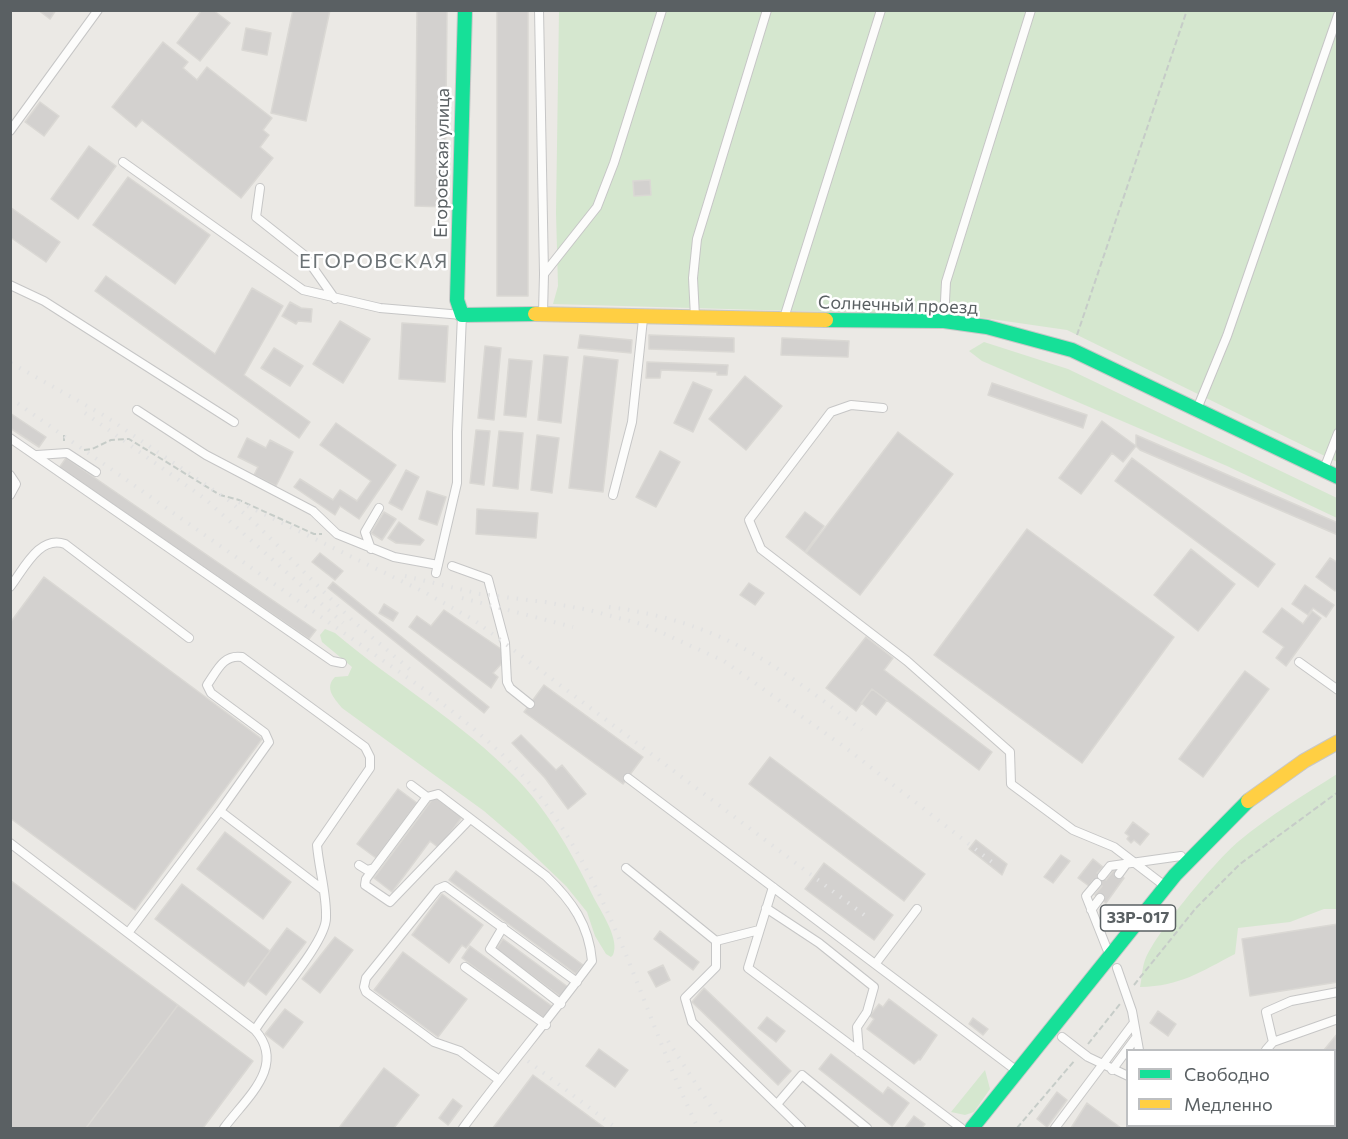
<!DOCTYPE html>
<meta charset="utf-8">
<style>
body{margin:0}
#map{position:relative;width:1348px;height:1139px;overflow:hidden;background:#ebe9e5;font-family:Commissioner,sans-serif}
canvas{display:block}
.frame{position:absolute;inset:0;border:12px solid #5a6063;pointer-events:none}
.legend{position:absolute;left:1126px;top:1049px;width:210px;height:78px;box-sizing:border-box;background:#fff;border:2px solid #bdbfc1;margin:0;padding:8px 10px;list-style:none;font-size:18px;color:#5a6063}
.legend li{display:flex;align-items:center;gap:12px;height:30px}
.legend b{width:30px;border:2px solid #bdbfc1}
</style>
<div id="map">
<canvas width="1348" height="1139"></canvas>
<div class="frame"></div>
<ul class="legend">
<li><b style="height:8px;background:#16e098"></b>Свободно</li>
<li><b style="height:8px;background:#ffcf43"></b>Медленно</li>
</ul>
</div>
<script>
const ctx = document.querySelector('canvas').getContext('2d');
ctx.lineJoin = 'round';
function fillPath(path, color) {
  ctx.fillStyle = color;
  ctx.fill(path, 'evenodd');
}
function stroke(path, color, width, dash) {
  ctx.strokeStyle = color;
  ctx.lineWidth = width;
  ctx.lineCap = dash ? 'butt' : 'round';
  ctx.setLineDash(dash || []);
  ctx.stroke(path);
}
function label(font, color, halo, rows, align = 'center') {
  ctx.font = font + ' Commissioner,sans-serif';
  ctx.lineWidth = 5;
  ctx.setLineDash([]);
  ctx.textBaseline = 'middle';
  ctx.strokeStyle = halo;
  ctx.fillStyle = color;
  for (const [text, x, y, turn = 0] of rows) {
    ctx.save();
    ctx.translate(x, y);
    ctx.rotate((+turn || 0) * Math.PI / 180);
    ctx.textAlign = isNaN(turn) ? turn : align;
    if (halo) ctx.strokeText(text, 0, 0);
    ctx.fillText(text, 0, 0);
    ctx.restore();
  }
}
fillPath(new Path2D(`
 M559,11H1337V462L1067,330L970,316L553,304L558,286L556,213Z
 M984,342L1068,369L1337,498V518L1227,466L982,361L969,351Z
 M325,629L335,633C394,683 462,722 516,778C550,813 574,857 595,900C602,913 620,940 613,955L611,957L606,954L595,936L587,912L566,886L519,841L484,811L342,708C334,698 324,688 335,677L348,676L352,667L322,642L320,635Z
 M1337,774V909H1324L1290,922L1238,928L1235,954C1200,972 1181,986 1140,987C1142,978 1142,968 1145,960C1157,931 1214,862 1239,841C1269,816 1304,795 1337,774Z
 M985,1070L990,1089L974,1112L965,1115L951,1112Z`), '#d5e7cf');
const building = new Path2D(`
 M38,10H56L50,19Z
 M202,10H213L230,23L200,61L177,43Z
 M293,10H330L306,121L271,113Z
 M417,10H447L445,207L415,206Z
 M497,10H528V296H497Z
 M246,28L271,33L267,55L242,50Z
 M163,42L188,62L183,68L197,80L207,67L272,118L263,130L269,135L260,147L273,158L241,198L142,120L136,127L112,107Z
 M40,102L59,116L44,136L25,122Z
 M89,146L116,166L78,219L51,199Z
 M128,177L210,235L175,284L93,225Z
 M650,180L651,195L634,196L633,181Z
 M10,207L60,242L46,262L10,237Z
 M106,276L215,354L252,288L283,306L244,375L310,422L299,438L95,291Z
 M290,302L301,308L312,309L311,322L298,321L296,324L282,316Z
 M340,321L370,339L343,383L313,364Z
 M402,323L448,326L445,382L399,379Z
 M580,335L632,340L631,353L578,348Z
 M649,335L734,338V352L649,349Z
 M782,338L849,341L848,357L781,355Z
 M485,346L501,348L494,420L478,418Z
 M274,348L303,366L290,386L261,368Z
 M544,355L568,357L561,423L538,420Z
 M584,356L618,360L603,492L569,488Z
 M509,359L532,361L526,417L504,415Z
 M647,362L728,365L727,375H717V372L661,370L660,378H646Z
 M745,376L782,406L746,450L709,419Z
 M693,382L712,390L693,432L674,423Z
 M992,383L1087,415L1083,428L988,395Z
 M10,413L46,437L39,447L10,428Z
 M1102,421L1136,446L1123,462L1112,453L1081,494L1059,478Z
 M336,423L396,465L359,519L340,506L335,515L294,487L300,479L333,500L340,490L357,501L371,481L320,445Z
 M476,430L490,431L484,485L470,483Z
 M499,431L523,433L518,489L493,486Z
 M898,432L953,474L860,595L806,553Z
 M537,435L559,438L552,493L531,490Z
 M1136,435L1338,523V535L1140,450L1136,446Z
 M247,438L266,448L270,440L293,452L276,486L254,475L258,467L238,457Z
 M660,451L680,462L656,507L636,497Z
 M66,458L316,630L309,639L59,468Z
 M1132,458L1275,564L1258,587L1115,481Z
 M406,470L419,477L402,510L389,503Z
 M427,491L446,497L437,525L419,519Z
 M477,509L538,513L536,538L476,534Z
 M384,512L396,519L382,540L371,533Z
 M805,512L824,526L805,552L786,537Z
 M399,522L424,540L420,545L396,543L388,538Z
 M1027,529L1174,637L1082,763L934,655Z
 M1191,549L1235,584L1198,631L1154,595Z
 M320,553L343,571L335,580L312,562Z
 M1330,558L1338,563V588L1335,591L1316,577Z
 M44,577L262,739L135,910L10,818V623Z
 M333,582L489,707L484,713L328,588Z
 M749,583L764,593L755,605L740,595Z
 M1305,585L1334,605L1326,617L1313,608L1308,615L1292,604Z
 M384,604L398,613L393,621L379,613Z
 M1282,608L1303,624L1312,611L1321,618L1286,666L1276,658L1284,647L1263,632Z
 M444,610L501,649L504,661L493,673L498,677L491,688L409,627L417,616L431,626Z
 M866,637L893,658L884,670L992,752L979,770L872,689L856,711L826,688Z
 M1245,671L1269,689L1203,777L1179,759Z
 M544,685L643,757L623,784L524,712Z
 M872,689L887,700L876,715L861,703Z
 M521,735L556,770L562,765L586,794L568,809L545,778L512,743Z
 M770,757L925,874L904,901L749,784Z
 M398,789L417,803L376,858L357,844Z
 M434,797L462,817L439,848L430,841L392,892L374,878Z
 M1133,822L1149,834L1140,845L1134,840L1131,843L1127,839L1129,836L1125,833Z
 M225,832L291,882L263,919L197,869Z
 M976,840L1007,864L1002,875L969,849Z
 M1061,855L1070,861L1053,883L1044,877Z
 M1093,859L1103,867L1097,873L1106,880L1114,870L1124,878L1106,903L1095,895L1102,886L1093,880L1089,886L1078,878Z
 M824,863L893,915L874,940L805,889Z
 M456,871L583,965L576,974L449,880Z
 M10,880L178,1005L86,1128H10Z
 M182,884L270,951L244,986L155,919Z
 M442,894L483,925L466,948L462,945L449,963L412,935Z
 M1338,924V982L1250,996L1242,939Z
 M287,928L306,942L266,995L248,981Z
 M660,931L699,962L693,970L654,939Z
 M335,937L353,950L320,993L302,979Z
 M503,939L568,987L561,997L496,949Z
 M470,946L553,1007L545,1019L462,958Z
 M403,952L467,999L438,1037L374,990Z
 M663,965L670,980L656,987L648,972Z
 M704,988L791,1071L778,1085L692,1002Z
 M889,999L937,1035L920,1060L919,1059L914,1064L867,1029L874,1019L870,1016L879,1004L883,1007Z
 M178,1005L253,1061L203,1128H86Z
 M285,1009L303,1022L283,1048L265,1034Z
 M1158,1011L1176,1024L1168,1036L1150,1023Z
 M767,1017L785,1031L776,1042L758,1028Z
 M973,1018L988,1029L983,1035L969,1024Z
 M1338,1033V1128H1225L1228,1126H1334V1050H1324Z
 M599,1049L628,1070L615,1087L586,1066Z
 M831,1054L883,1094L888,1087L909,1103L892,1126L819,1069Z
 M384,1068L419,1095L394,1128H339Z
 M533,1075L605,1128H493Z
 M1057,1092L1067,1100L1047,1127L1037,1119Z
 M453,1099L462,1106L448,1125L439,1118Z
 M1087,1103L1121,1128H1071Z
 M914,1116L925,1124L922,1128H905Z`);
fillPath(building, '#d3d1cf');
stroke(building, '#dad8d4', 1.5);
const lane = new Path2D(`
 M539,10L544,274
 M10,131L98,10
 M123,162L303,290L380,308L462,315L457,432V483L436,573
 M260,188L256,217L304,255L335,299
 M10,285L44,301L234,422
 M543,313L544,274L597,207L614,163L662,10
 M695,317L693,278L697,239L767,10
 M784,318L881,10
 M944,320L946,282L1031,10
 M883,408L851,405L831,412L749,520L761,549L907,661L1010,752L1011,784L1073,830L1114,847L1161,883
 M1197,409L1227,336L1338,15
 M137,410L206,455L313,511L337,534L394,557L438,565
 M10,438L332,661L342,663
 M37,455L67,453L96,472
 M1324,469L1338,433
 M10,475L16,484L10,495
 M613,495L632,422L643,319
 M371,549L365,532L379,508
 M452,566L488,579L505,643L507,682L510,688L530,704
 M10,587C24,569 39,535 65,544L189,638
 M1299,662L1338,690
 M628,778L1013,1068
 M411,785L427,797
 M220,811L269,742L265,733L211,693L207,685C217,671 223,654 242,657L365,747L370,757V768L317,845C319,869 327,895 326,918C326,943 270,1004 255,1030C287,1066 246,1098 224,1128
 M10,843L255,1030
 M359,865L367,870L374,868L427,797L438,794L546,876C572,901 589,925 592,961C550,1018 505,1071 463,1128
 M374,868L366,879L365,885L390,902L470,819
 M626,868L716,941L759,930
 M1119,874L1127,863
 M1102,876L1110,866L1181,856
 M1097,883L1086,896L1107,949
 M773,887L748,968L961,1128
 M766,908L819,943L874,987L867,1012L857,1027L859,1052
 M1091,910L1100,898
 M503,927L490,949L561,1004
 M128,933L220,811L322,889
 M716,941V967L685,998L692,1022L801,1128
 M876,963L917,909
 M465,967L546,1025
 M1117,968L1132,1011L1139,1050
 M1062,1037L1088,1057L1128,1076
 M1273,1042L1266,1012L1291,1001L1338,992
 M1266,1050L1273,1042L1338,1019
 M1112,1070L1135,1039
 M499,1080L460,1051L434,1042L366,992L364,987L366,978L438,889L445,886L577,982
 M778,1103L802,1075L867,1128
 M1055,1128L1133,1024
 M1203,1128L1206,1126`);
const fast = new Path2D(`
 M465,10L457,300L462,315L535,314
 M826,320L944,321L987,327L1072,350L1338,477
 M972,1128L1175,875L1248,801`);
const slow = new Path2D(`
 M535,314L826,320
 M1248,801L1304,761L1338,742`);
stroke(lane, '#c6c6c6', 10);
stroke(fast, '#c7c7c7', 16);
stroke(slow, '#c7c7c7', 16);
stroke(new Path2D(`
 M1077,335L1187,10
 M64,435V444
 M84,450L92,449L111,440L129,439L220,495L239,500L314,534H322
 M1134,985L1196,908L1240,864L1338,792
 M1088,1044L1120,1004
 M1017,1128L1075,1060`), '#c6ccc8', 2, [6, 3]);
stroke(lane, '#fcfcfb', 8);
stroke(fast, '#16e098', 14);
stroke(slow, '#ffcf43', 14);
stroke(new Path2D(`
 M11,363L105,416L228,500L252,520L353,621L413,672
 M10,398L425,690C462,719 500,748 530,784C614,885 642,1014 698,1128
 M85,413L204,498L343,623
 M239,502L426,593L474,620L867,917
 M405,576L480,594L552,603
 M462,598L573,627
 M545,602L589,610L645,625L724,661L846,748L997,866
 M609,607C722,622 775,664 862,730
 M668,1041L725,1128
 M528,1061L616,1128`), '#e2e2e2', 4, [1.5, 8]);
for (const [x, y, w] of [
 [1138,918,75]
]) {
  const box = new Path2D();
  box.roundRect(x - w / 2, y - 13, w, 26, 4.5);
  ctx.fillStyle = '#fff';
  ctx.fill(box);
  stroke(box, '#5a6063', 1.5);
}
label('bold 16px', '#5a6063', null, [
 ["33Р-017",1138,918]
]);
label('18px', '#5a6063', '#fff', [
 ["Егоровская улица",442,163,-89],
 ["Солнечный проезд",898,305,2]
]);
ctx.letterSpacing = '1.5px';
label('20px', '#6b7275', '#fff', [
 ["ЕГОРОВСКАЯ",374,261]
]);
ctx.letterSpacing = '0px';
</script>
